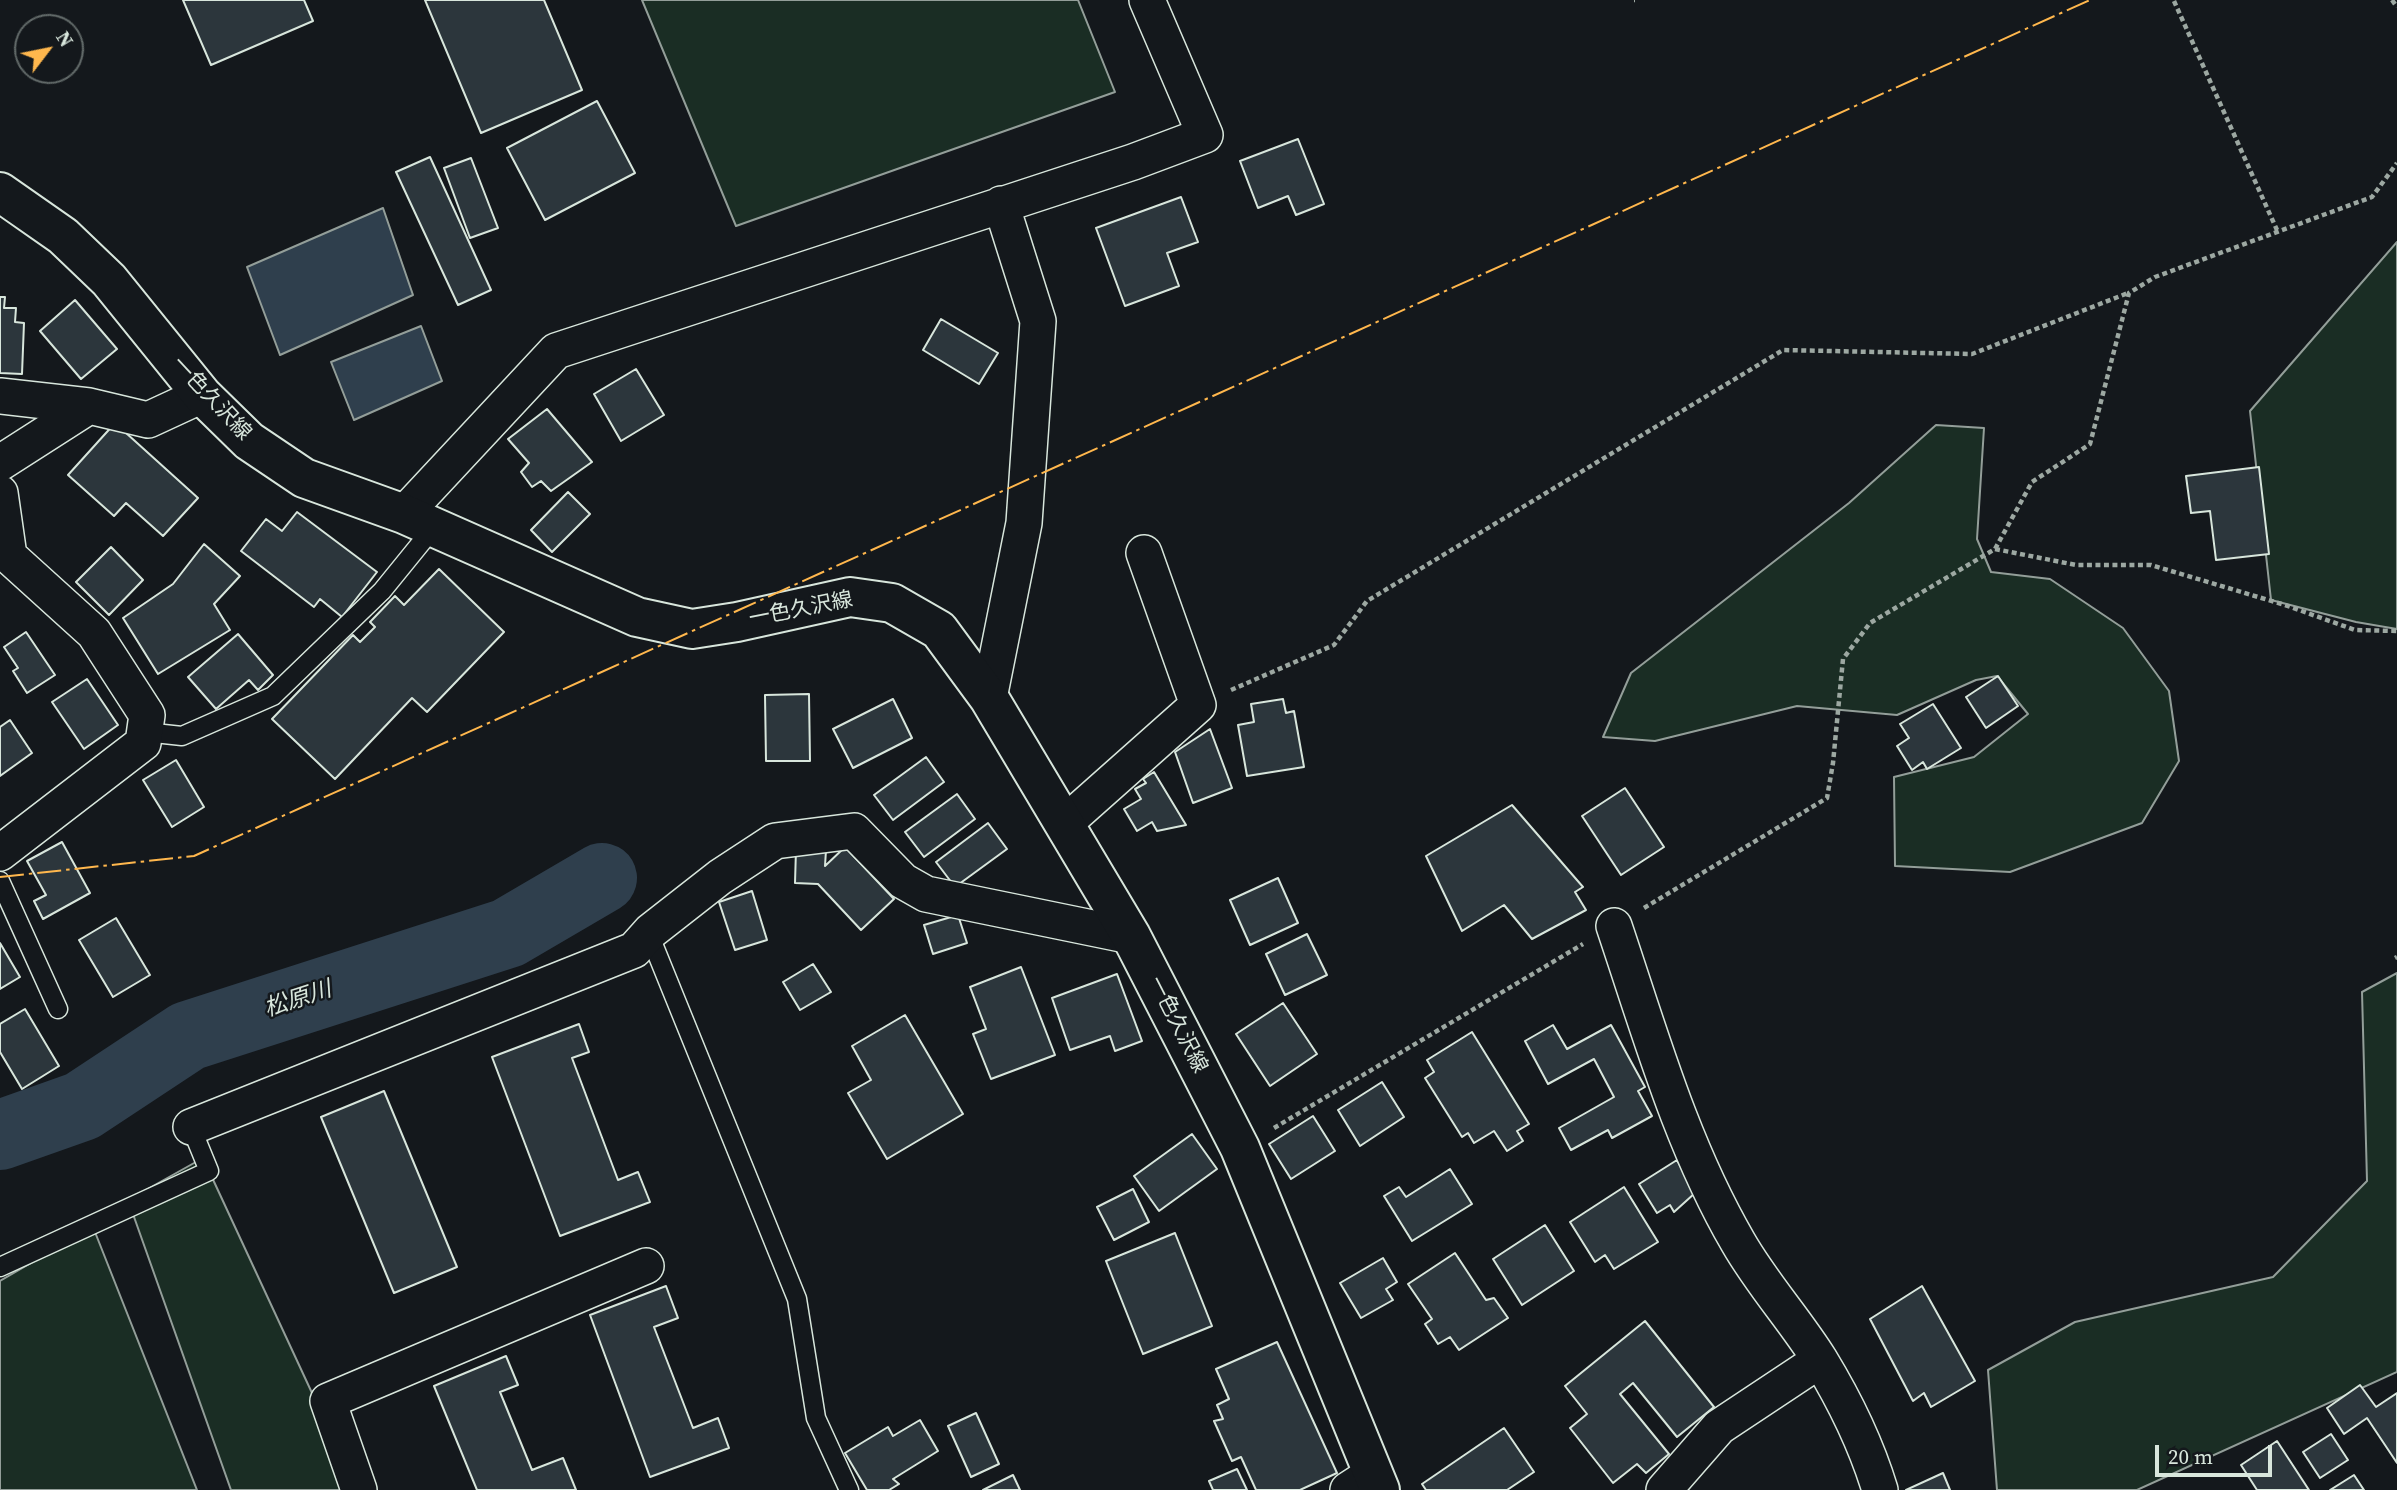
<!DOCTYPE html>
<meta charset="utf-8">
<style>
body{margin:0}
#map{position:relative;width:2397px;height:1490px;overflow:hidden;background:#14181c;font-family:"Source Serif 4",serif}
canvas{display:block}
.north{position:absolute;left:14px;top:14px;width:70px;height:70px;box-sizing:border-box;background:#14181c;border:2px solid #626a69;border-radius:50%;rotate:58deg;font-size:19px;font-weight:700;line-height:28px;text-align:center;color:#d8e6dc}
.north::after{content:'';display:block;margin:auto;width:24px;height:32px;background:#ffb74d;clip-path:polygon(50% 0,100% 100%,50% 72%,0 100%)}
.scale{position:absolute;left:2155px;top:1445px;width:117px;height:32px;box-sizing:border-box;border:4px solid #d8e6dc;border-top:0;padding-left:9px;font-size:21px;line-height:24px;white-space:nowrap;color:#d8e6dc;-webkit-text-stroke:5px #14181c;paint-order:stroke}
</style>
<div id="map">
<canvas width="2397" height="1490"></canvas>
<div class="north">N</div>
<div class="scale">20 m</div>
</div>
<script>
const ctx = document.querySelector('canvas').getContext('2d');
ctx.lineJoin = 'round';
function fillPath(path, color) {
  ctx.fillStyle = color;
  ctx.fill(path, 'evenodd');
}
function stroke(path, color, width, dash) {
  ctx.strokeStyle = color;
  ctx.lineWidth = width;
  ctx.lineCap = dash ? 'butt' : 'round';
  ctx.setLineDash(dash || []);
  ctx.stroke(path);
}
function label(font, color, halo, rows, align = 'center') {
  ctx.font = font + ' "Source Serif 4","Noto Sans JP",serif';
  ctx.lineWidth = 5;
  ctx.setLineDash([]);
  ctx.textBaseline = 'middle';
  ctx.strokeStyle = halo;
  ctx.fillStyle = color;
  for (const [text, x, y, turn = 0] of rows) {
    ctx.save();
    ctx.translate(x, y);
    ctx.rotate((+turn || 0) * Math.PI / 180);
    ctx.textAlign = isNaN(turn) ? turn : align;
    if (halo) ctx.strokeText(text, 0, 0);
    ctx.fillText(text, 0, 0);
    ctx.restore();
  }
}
const green = new Path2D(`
 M642,0H1078L1115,92L736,226Z
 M2397,242V629L2356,622L2271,600L2250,411Z
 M1936,425L1984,428L1977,539L1991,572L2050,579L2123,628L2169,691L2179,761L2142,823L2010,872L1895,866L1894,777L1974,757L2028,714L1997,676L1976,680L1897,715L1797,706L1655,741L1603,737L1631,673L1849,503Z
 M2397,973V1372L2137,1490H1997L1988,1370L2075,1322L2273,1277L2367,1181L2362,992Z
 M203,1158L357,1490H231L128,1200Z
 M93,1227L197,1490H0V1281Z`);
fillPath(green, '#1a2d24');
stroke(green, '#939e99', 2);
const water = new Path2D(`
 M383,208L413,295L280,355L247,267Z
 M421,326L442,381L354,420L331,362Z`);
fillPath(water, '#2f3f4d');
stroke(water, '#939e99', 2);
stroke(new Path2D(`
 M0,1135L82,1106L188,1036L508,933L602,878`), '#2f3f4d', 70);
const building = new Path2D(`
 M183,0H304L313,21L211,65Z
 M425,0H544L582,90L481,133Z
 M597,101L635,173L545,220L507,148Z
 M1298,139L1324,204L1296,215L1288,196L1258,208L1240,161Z
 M430,157L491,290L458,305L396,172Z
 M471,158L498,228L470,238L444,168Z
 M1181,197L1198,242L1167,253L1179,286L1125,306L1096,228Z
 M0,297H5L4,308H16L15,322L24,323L22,374L0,373Z
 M75,300L117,349L81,379L40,331Z
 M941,319L998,353L979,384L923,350Z
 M636,369L664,415L621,441L594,394Z
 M547,409L592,462L551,491L541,481L532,487L521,472L529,463L508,439Z
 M115,423L198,498L163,536L126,503L114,516L68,475Z
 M2259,467L2269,554L2216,560L2210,511L2191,513L2186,476Z
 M568,492L590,514L552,552L531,530Z
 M297,512L377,572L342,617L320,599L314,607L241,551L266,519L282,531Z
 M204,544L240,576L214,604L230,630L158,674L123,618L173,584Z
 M111,547L143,580L109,615L76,582Z
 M439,569L504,632L427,712L412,698L335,779L272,719L353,635L360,642L375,627L370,622L395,596L404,605Z
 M26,632L55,675L27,693L13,671L18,668L4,647Z
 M238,634L273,675L258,690L249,680L216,709L188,677Z
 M1998,676L2018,706L1986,728L1966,697Z
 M87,679L118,725L84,749L52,702Z
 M809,694L810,761H766L765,695Z
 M893,699L912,738L853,768L833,729Z
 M1283,699L1286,713L1294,711L1304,767L1247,776L1238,725L1254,722L1251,704Z
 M1933,704L1961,748L1927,769L1923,762L1912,770L1897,746L1909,738L1900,724Z
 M10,720L32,753L0,776V727Z
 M1210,729L1232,788L1193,803L1175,752Z
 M926,757L944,782L893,820L874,795Z
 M176,760L204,807L172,827L143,780Z
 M1154,772L1186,825L1157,831L1152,822L1137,831L1124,809L1141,799L1135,789L1146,783L1143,779Z
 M1625,788L1664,847L1621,875L1582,816Z
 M957,794L975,819L924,857L905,832Z
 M1512,805L1583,887L1575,892L1586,910L1532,939L1504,905L1462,931L1426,856Z
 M988,823L1007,849L955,887L936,862Z
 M62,842L90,893L43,919L34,901L46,895L27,861Z
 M845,847L894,899L861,930L818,884L795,883L796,849L826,850L825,866Z
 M1278,878L1298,923L1250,945L1230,900Z
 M752,891L767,940L735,950L719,902Z
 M958,915L967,943L933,954L924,925Z
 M116,918L150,975L113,997L79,940Z
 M1307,934L1327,975L1285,995L1266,954Z
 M0,943L20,977L0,989Z
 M813,964L831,992L800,1010L783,982Z
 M1021,967L1055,1055L991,1079L973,1034L986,1029L970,987Z
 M1117,974L1142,1041L1115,1051L1110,1036L1070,1050L1052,998Z
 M1283,1003L1317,1054L1270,1086L1236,1034Z
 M25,1009L59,1066L22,1089L0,1052V1024Z
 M905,1015L963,1114L887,1159L848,1093L871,1080L852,1046Z
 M579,1024L589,1052L572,1058L618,1180L638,1172L650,1202L560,1236L492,1057Z
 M1553,1025L1567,1049L1611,1025L1645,1087L1638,1091L1652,1116L1612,1138L1608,1130L1571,1150L1559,1128L1614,1097L1594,1059L1548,1084L1525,1041Z
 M1472,1032L1529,1124L1517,1131L1523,1141L1507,1151L1494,1131L1474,1143L1468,1133L1462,1137L1425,1078L1434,1072L1427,1060Z
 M1382,1082L1404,1117L1360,1146L1338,1110Z
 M384,1091L457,1267L394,1293L321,1117Z
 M1313,1116L1335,1151L1291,1179L1269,1144Z
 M1192,1134L1217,1169L1159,1211L1134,1176Z
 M1677,1160L1695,1193L1674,1212L1670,1205L1657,1213L1639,1184Z
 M1450,1169L1472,1204L1412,1241L1384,1196L1399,1187L1406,1197Z
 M1624,1187L1658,1242L1614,1269L1605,1255L1595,1262L1570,1222Z
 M1133,1189L1149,1222L1114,1240L1097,1207Z
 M1545,1225L1574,1271L1522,1305L1493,1259Z
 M1175,1233L1212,1326L1143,1354L1106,1261Z
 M1455,1253L1486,1300L1494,1298L1508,1318L1459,1350L1450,1337L1438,1344L1425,1324L1432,1319L1408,1284Z
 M1383,1258L1397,1282L1386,1289L1393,1300L1361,1318L1340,1283Z
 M666,1286L678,1318L654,1327L693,1428L718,1418L729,1448L650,1477L590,1315Z
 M1922,1286L1975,1381L1931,1407L1924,1393L1913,1401L1870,1319Z
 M1645,1321L1714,1407L1677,1437L1633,1383L1620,1394L1669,1454L1646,1473L1637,1464L1613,1483L1570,1428L1587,1414L1565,1386Z
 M1277,1342L1337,1473L1300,1490H1256L1241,1457L1232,1461L1214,1421L1223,1419L1217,1405L1229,1399L1216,1369Z
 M506,1356L518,1385L500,1392L532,1470L563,1458L576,1490H477L434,1386Z
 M2360,1385L2376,1407L2397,1393V1463L2367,1418L2344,1434L2327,1408Z
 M976,1413L999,1464L971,1477L948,1426Z
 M920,1420L938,1451L893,1479L899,1484L889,1490H867L845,1453L888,1427L893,1436Z
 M1504,1428L1534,1472L1507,1490H1426L1422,1484Z
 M2331,1434L2348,1460L2320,1478L2303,1452Z
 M2277,1441L2309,1490H2257L2241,1465Z
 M1237,1469L1247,1490H1213L1209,1481Z
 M1943,1473L1950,1490H1906Z
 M1013,1475L1020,1490H983Z
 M2354,1475L2364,1490H2330Z`);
fillPath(building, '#2c363c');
stroke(building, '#d8e6dc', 2);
const lane = new Path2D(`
 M145,732L182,736L273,696L382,591L434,527
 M0,881L58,1009
 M649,934L797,1299L816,1418L849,1490
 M0,1267L209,1171L191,1127`);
const street = new Path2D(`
 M0,396L89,406L148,420L202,395
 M0,463L89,406
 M0,493L9,556L94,633L147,715L143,743L0,853
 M404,514L556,351L1133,162L1205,135L1147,0
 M989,698L1024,523L1038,321L1001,204
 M1064,824L1198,705L1144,553
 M1614,926C1650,1033 1681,1144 1738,1242C1762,1284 1795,1320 1820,1360C1845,1401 1866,1444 1880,1490
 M191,1127L634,950L651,931L720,877L775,841L854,831L903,881L926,894L1131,936
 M359,1490L328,1401L646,1266
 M1348,1490L1371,1475
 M1664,1490L1719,1427L1820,1360`);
const primary = new Path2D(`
 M0,192L63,236L109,280L202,395L249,441L304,478L404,514L637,617L692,629L737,622L850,597L892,603L939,630L989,698L1131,936L1240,1148L1380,1490`);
stroke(lane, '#d8e6dc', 21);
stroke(street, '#d8e6dc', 38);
stroke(primary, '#d8e6dc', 42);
stroke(new Path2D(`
 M1634,0H1635
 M2392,0L2397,7
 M2174,1L2277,230
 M1995,549L2076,565H2151L2285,605L2355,630L2397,631
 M1231,690L1334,645L1367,601L1783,350L1972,354L2128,293
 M1644,908L1827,798L1833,763L1843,659L1870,623L1995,549L2032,482L2090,444L2129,293L2155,277L2372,197L2397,163
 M2395,958L2397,957
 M1274,1128L1583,944`), '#9da8a2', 4.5, [5, 3.5]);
stroke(lane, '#14181c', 18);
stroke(street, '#14181c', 35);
stroke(primary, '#14181c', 38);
stroke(new Path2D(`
 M0,877L194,856L2090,0`), '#ffb74d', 2, [24, 5, 3.5, 5]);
label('21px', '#d8e6dc', '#14181c', [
 ["一色久沢線",211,399,47],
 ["一色久沢線",801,610,-11],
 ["一色久沢線",1177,1025,63]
]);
label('italic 23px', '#d8e6dc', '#14181c', [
 ["松原川",298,1000,-18]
]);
</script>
